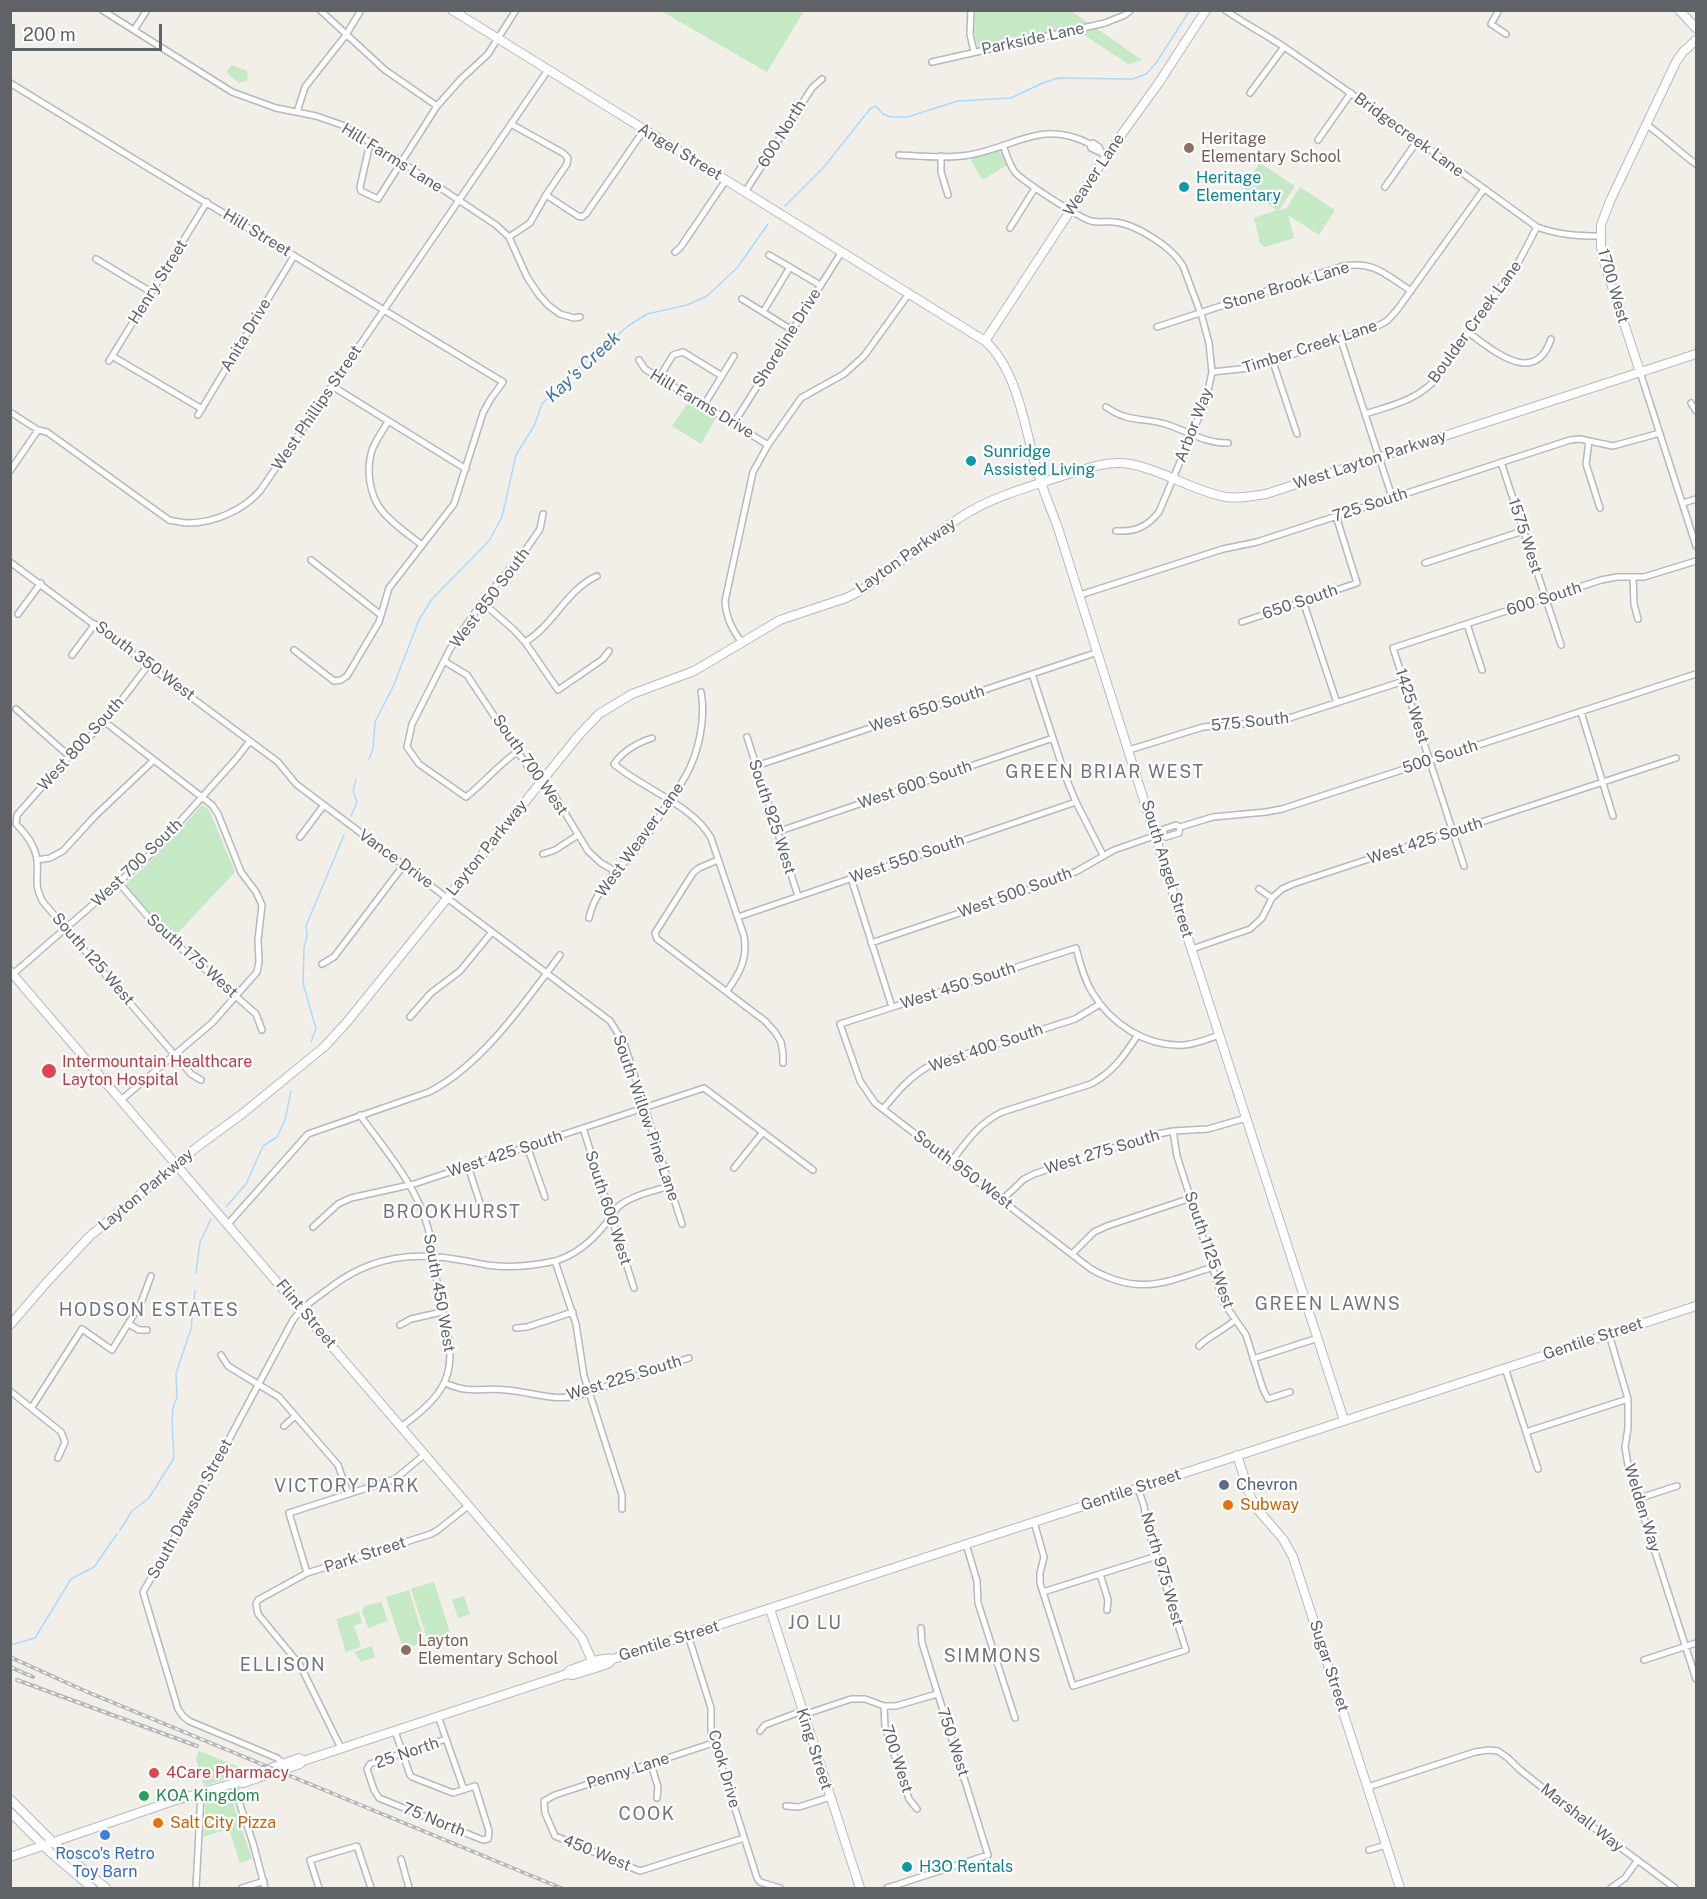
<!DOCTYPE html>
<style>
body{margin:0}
#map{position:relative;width:1707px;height:1899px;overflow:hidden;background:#f1efe8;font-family:"Public Sans",sans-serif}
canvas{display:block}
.frame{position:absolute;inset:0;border:12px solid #5f6368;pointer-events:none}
.scale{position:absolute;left:12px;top:24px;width:150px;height:27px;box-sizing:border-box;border:3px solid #5f6368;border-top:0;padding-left:8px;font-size:18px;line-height:21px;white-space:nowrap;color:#5f6368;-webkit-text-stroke:4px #fff;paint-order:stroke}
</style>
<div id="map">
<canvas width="1707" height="1899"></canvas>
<div class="frame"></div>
<div class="scale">200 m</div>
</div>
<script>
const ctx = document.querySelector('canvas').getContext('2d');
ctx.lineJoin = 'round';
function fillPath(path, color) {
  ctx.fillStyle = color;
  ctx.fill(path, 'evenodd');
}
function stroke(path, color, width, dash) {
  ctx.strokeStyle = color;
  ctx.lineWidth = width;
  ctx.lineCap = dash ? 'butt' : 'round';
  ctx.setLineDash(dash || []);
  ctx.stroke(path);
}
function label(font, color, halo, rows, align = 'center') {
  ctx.font = font + ' "Public Sans",sans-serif';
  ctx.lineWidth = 4.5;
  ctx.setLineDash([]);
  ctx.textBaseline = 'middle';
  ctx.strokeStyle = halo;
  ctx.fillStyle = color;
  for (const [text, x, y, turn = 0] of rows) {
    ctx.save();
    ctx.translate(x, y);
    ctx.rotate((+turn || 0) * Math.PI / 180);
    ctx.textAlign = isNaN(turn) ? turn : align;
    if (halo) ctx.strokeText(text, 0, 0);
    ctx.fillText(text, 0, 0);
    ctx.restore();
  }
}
fillPath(new Path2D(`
 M661,11H804L767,72Z
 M975,11H1071L1142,60L1128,64L1072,27L978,48L974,32Z
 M232,65L247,71L248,78L246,81L239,83L229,75L227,71Z
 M999,150L1007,165L982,180L970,158Z
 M1260,163L1295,186L1279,210L1286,209L1300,187L1335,210L1319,235L1288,215L1294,238L1265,247L1260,243L1254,218L1277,210L1243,188Z
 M689,401L716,418L701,444L672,426Z
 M202,805L209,810L235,872L174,937L157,922L125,885L155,857Z
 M434,1582L450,1633L428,1641L411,1589Z
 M409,1590L425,1642L403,1649L386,1597Z
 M464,1596L470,1614L458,1618L452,1600Z
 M381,1602L388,1621L368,1628L362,1611L365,1606Z
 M359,1612L362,1623L354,1626L361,1647L346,1652L336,1619Z
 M372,1646L375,1657L361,1662L354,1652Z
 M199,1751L249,1771L204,1786L196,1758Z
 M225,1792L230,1794L252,1859L240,1863L229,1829L203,1837L206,1799Z`), '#c5e8c5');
stroke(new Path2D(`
 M785,206L824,167L870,109L876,106L883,114L891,117H907L958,101L1011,98L1045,82L1059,78L1133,79L1146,74L1156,63L1190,10
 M369,759L373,749L375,722L393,687L419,620L432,599L489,541L502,517L516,455L534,426L542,404L563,381L628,326L647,314L687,305L707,296L737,268L768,224
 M351,816L357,802L353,791L356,780
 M311,1042L316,1029L303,983L304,948L307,935L306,926L344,835
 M226,1207L246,1184L263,1146L277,1137L285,1120L291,1091
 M196,1273L200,1242L211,1219
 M120,1530L132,1511L149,1498L174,1458L172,1422L173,1408L177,1397L176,1373L191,1329L195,1290
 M10,1645L35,1638L71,1579L94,1567L117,1534`), '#aadaff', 1.5);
const street = new Path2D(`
 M102,10L232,92L276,108L316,116L342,125L406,165L496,225L509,237L527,277L539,295L548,305L560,314L574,318L580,317
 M320,10L385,70L437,106
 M971,10L970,34L974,52
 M1225,10C1245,24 1267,35 1287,49C1372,107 1454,167 1537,227C1559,235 1578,236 1600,236
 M1499,10L1491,24L1506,34
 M134,30L147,10
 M932,62L1105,23L1125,15L1131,10
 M10,83L152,170L503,382L490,400L483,413L454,504L389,588L379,622L347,676L341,680L334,681L294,650
 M1250,93L1284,47
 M297,112L305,87L346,35L361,10
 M511,124L563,153L568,158L567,164L546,195
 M1646,124C1664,137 1679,152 1696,164
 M1318,140L1351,93
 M370,143L360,187L361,191L378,199L437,106L461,79L488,54L516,10
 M1090,144L1091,148L1102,153
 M1003,145C1006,154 1009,163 1014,171C1022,181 1078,217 1091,221C1099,223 1107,221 1114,222C1136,224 1172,247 1183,266L1202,317L1209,343L1212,372L1206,400L1159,512C1147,527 1135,532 1116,531
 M899,155C921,156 946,159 969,155C1016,147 1041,119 1090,144L1093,143L1099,147L1101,152
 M941,156V172L948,195
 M1385,187L1417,141
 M745,192L812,88L822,79
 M1010,228L1035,188
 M509,237L530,223L546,195L578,216L582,217L586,214L644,130
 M675,252L680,248L726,180
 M769,255L820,285
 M96,259L151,292
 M742,299L792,330
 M763,312L790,267
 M1157,327L1343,266C1375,261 1386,275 1411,291
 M1469,333C1494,351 1535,387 1551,339
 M1341,340L1392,497
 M112,356L202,409
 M639,360L645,369L768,445
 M109,361L207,202
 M1273,362L1297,434
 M1212,372L1250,368L1372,329L1387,321L1397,310L1484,189
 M1640,372L1696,546
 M659,378L673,355L683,352L722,376
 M332,386L466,469
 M1691,403L1696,411
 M704,405L734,356
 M1106,407C1129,423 1141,417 1165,424C1186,430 1205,444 1228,443
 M10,412L38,430L47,432L169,520C175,521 182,523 188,523C215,523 243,510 260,491L548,70
 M1365,414C1390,406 1415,401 1434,381L1518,263L1537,227
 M198,415L294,256
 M388,422C382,431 376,440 372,450C366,470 369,496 383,512C394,525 409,535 422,545
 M734,423L841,253
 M1589,441L1586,464L1600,508
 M1501,462L1561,645
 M10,471L38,430
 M1683,503L1696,499
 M311,560L381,615
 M10,562L278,762L296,784L610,1021L624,1043L682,1224
 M1425,563L1523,531
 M1633,577L1634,604L1638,619
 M1080,595L1223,549L1257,542L1570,440L1580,439L1613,446L1660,433
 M1303,601L1337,703
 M482,602L514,630L525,642L558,690L603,659L609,651
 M18,614L41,583
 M1242,622L1357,583L1336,516
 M1467,624L1482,670
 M525,642C554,625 566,590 597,576
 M742,643C732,629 726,618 725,601L753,472L768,445L801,398L844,374L864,356L908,295
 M72,655L95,624
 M444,661L467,675L530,770L553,793L588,851L601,863L615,871
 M149,664L105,722L69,756L17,815L16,824C26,834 35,845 37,860C39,879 33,883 43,902L191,1074L201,1080
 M1032,674L1066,778L1076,802L1103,855
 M16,709L69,756
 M1581,712L1613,816
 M105,722L212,805L218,814L241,872L256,892L262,905L258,940L259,962L257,972L212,1023L121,1100
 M747,737L798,896
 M652,738C637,743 623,751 614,764C643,789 693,805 711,838L744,936C748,958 740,973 727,991
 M1129,750L1203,727L1280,721L1404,681
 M517,752C498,765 484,783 466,797L419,764L407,747L412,724L450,649L482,602L527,548L540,529L543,514
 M756,766L1098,652
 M777,832L1053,738
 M1163,833L1166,837L1179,833L1180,827
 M300,837L324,805
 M543,854L555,850L578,835
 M37,860L50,858L63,851L95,816L154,760
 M718,860L699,868L693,873L655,933L657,939L765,1021L775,1032L781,1042L783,1054V1063
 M1464,866L1393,648L1601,580L1617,577H1644L1696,561
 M851,878L892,1007
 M119,883L156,926L256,1014L262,1030
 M1259,889L1272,898
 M738,917L1076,802
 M589,918C594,891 618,870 636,850C646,839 654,825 662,812C670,800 678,789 685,777C699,753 706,718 701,692
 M871,943L1057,880L1077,871L1114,850L1163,833L1164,829L1176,825L1180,827L1213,817L1266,812L1282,809L1696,674
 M1192,949L1250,929L1262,918L1272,898L1282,889L1293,884L1676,758
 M322,964L334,957L403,866
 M13,974L151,854L236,759L250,741
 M410,1017L431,993L460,971L492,932
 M883,1109C898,1091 910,1076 931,1065L1075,1019L1100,1004
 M360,1115C385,1150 417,1186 428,1228C435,1252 435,1277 440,1300C446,1326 456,1356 445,1381C437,1400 417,1415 401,1427
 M583,1128L634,1288
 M1173,1131L1177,1156L1224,1303L1246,1335L1263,1389L1268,1399L1290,1392
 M527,1146L545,1197
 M951,1162C966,1142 979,1123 1002,1112L1091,1084C1113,1072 1124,1056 1137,1036
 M468,1166L480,1203
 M734,1168L763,1132
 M1002,1200L1024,1179L1034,1174L1153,1135L1173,1131L1208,1129L1246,1118
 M228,1224L308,1134L429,1092C481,1066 526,1001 560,955
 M313,1227L338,1204L351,1198L414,1184L704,1088L813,1170
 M1072,1254L1094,1232L1107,1226L1191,1198
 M555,1261L576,1324L584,1376L622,1495V1509
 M1213,1267C1164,1283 1139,1296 1091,1269L875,1103L860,1081L840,1024L1076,948C1080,963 1084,979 1092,992C1111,1024 1146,1047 1184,1045C1196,1044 1208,1039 1219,1035
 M129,1324L139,1330H147
 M400,1325L411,1319L442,1312
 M516,1328L527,1327L573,1312
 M1609,1334L1628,1399V1428L1625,1447L1629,1471L1696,1679
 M1199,1346C1209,1336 1224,1330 1235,1320
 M221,1355L228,1366L279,1397L338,1465L348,1493
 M1253,1359L1318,1338
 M1505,1368L1538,1469
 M445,1383C472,1395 480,1387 506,1390C532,1392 551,1401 577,1396L689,1358
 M10,1391L61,1432L65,1442L58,1458
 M32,1407L82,1329L112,1350L141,1303L151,1276
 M284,1426L294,1417
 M1526,1432L1628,1399
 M1637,1499L1677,1486
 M1034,1522L1044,1557L1040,1573V1583L1073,1686L1186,1650L1148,1529L1144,1506L1138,1488
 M966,1544L977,1581L978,1603L1015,1718
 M307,1573L289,1513L395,1479L424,1455
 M1100,1574L1108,1600L1107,1610
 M1043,1592L1157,1556
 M688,1635L711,1708V1733L757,1878L760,1882L780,1888
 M1644,1660L1696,1643
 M884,1706L885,1727L909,1799L917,1809
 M803,1715L851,1699H865L884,1706H896L937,1694
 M438,1716L464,1790
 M395,1731L410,1775L412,1777L453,1793L475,1786L489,1831L488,1839L483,1840L379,1798L374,1790L367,1769L370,1764L446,1739
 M760,1731L765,1725L802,1711
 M713,1743L555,1795L544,1801L545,1813L555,1836L640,1871L744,1838
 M341,1748L300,1665L258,1614L256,1604L258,1600L307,1573L431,1534L438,1530L468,1506
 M283,1763L277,1758L189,1721L183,1716L178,1709L143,1592L197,1499L293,1320C302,1307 315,1299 327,1290C359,1264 396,1253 437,1257C454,1258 470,1262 487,1265C508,1268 533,1266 555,1261C577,1255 594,1239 608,1221C612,1216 615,1210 619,1206C633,1195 653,1191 670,1186
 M651,1764L658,1787L657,1798
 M233,1784L253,1843L265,1888
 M1368,1787L1475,1752L1489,1750L1498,1751L1508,1758L1519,1769L1578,1816L1675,1888
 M786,1806L799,1807L830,1797
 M1369,1850L1386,1845
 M401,1859L409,1888
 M196,1888L201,1793
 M242,1888L264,1881
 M319,1888L310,1860L357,1846L371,1888
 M887,1888L988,1855L922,1643L921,1628
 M1611,1888L1625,1878L1637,1861`);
const secondary = new Path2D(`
 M452,10L985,341C1018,370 1025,430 1037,470C1043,490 1051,509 1058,528L1170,883L1344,1420
 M1679,10L1696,28
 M985,341L1106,156L1158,84L1206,10
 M1640,372L1603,259L1601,246V225L1610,201L1676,62L1683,52L1696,40
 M10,971L582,1638L593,1663
 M10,1325L47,1282L90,1236L197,1147L242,1114L324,1047L347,1022L579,735L599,714L632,694L694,671L780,620L846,598L862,590C899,565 931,534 969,512C996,496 1029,487 1059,477C1082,470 1106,460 1130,464C1164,470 1192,491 1226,497C1240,499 1253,496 1266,494L1696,354
 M1237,1455L1251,1498L1258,1510L1283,1539L1293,1557L1400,1888
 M770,1609L860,1888
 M567,1674L570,1670C582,1667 600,1656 613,1659L688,1635L1696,1306
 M260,1772L299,1758L303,1761
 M10,1799L62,1851L106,1888
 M10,1812L51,1853L92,1888
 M10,1857L173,1801L238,1782L243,1783L300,1764L303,1761L567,1674L573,1675L605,1665L609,1663L613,1659`);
stroke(street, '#b5b8bc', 8);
stroke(secondary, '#b6babf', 10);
stroke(street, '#fff', 5);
stroke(secondary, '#fff', 8);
const rail = new Path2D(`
 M10,1657L85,1691L561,1888
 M10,1667L33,1677
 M17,1680L197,1746`);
stroke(rail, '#b6b7b8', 4);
stroke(rail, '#fff', 1.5, [4.5]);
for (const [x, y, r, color] of [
 [1189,148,6,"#8d6e63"],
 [1184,187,6,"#0f9aa8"],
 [971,461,6,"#0f9aa8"],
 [49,1071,8,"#e0444e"],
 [1224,1485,6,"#5c6f8a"],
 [1228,1505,6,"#e8710a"],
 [406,1650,6,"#8d6e63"],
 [154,1773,6,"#e0444e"],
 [144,1796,6,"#2e9e5b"],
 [158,1823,6,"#e8710a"],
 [105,1835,6,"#3f7fe0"],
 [907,1867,6,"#0f9aa8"]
]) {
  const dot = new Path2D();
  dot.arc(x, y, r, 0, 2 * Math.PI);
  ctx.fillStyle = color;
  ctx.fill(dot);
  stroke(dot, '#fff', 2);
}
label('16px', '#5f6368', '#fff', [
 ["Parkside Lane",1033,39,-12],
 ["600 North",782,134,-58],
 ["Bridgecreek Lane",1409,135,36],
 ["Angel Street",680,152,31],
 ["Hill Farms Lane",392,158,32],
 ["Weaver Lane",1094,175,-56],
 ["Hill Street",257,233,31],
 ["Henry Street",158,282,-58],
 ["Stone Brook Lane",1286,286,-17],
 ["1700 West",1613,286,74],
 ["Boulder Creek Lane",1475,322,-54],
 ["Anita Drive",246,335,-59],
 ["Shoreline Drive",787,338,-58],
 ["Timber Creek Lane",1310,347,-18],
 ["Hill Farms Drive",702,404,31],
 ["West Phillips Street",317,408,-56],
 ["Arbor Way",1194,425,-69],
 ["West Layton Parkway",1370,460,-18],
 ["725 South",1370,505,-18],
 ["1575 West",1525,536,72],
 ["Layton Parkway",906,556,-35],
 ["West 850 South",490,598,-53],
 ["600 South",1544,599,-18],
 ["650 South",1300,602,-19],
 ["South 350 West",145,661,37],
 ["1425 West",1412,706,72],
 ["West 650 South",927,709,-18],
 ["575 South",1250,722,-6],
 ["West 800 South",81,744,-48],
 ["500 South",1440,757,-18],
 ["South 700 West",530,765,55],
 ["West 600 South",915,785,-19],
 ["South 925 West",772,817,72],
 ["West Weaver Lane",640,840,-54],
 ["West 425 South",1425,841,-18],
 ["Layton Parkway",487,848,-51],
 ["Vance Drive",396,859,36],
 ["West 550 South",907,859,-19],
 ["West 700 South",137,863,-44],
 ["South Angel Street",1167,869,73],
 ["West 500 South",1015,893,-20],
 ["South 175 West",192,956,42],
 ["South 125 West",93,959,49],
 ["West 450 South",958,986,-18],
 ["West 400 South",986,1048,-19],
 ["South Willow Pine Lane",646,1118,71],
 ["West 275 South",1102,1152,-17],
 ["West 425 South",505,1154,-18],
 ["South 950 West",963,1170,37],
 ["Layton Parkway",146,1190,-40],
 ["South 600 West",608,1208,72],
 ["South 1125 West",1209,1250,71],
 ["South 450 West",439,1293,80],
 ["Flint Street",306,1314,50],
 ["Gentile Street",1593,1339,-18],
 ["West 225 South",624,1378,-17],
 ["Gentile Street",1131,1490,-18],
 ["Welden Way",1642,1508,73],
 ["South Dawson Street",190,1509,-61],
 ["Park Street",365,1555,-18],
 ["North 975 West",1162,1569,74],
 ["Gentile Street",669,1641,-17],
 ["Sugar Street",1329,1666,72],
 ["750 West",953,1742,72],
 ["King Street",814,1749,72],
 ["25 North",407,1753,-19],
 ["700 West",897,1759,72],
 ["Cook Drive",724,1769,74],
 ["Penny Lane",628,1771,-18],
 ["Marshall Way",1582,1818,38],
 ["75 North",434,1820,22],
 ["450 West",597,1853,22]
]);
label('16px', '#785e54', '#fff', [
 ["Heritage",1201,139],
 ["Elementary School",1201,157],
 ["Layton",418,1641],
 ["Elementary School",418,1659]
], 'left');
label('16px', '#0d838f', '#fff', [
 ["Heritage",1196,178],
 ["Elementary",1196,196],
 ["Sunridge",983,452],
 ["Assisted Living",983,470],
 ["H3O Rentals",919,1867]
], 'left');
label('16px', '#be3a42', '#fff', [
 ["Intermountain Healthcare",62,1062],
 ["Layton Hospital",62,1080],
 ["4Care Pharmacy",166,1773]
], 'left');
label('16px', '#4e5e75', '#fff', [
 ["Chevron",1236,1485]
], 'left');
label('16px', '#c56008', '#fff', [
 ["Subway",1240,1505],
 ["Salt City Pizza",170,1823]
], 'left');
label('16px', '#27864d', '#fff', [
 ["KOA Kingdom",156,1796]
], 'left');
label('16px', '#366cbe', '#fff', [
 ["Rosco's Retro",105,1854],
 ["Toy Barn",105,1872]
]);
label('italic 18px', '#4174aa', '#fff', [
 ["Kay's Creek",583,367,-43]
]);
ctx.letterSpacing = '1.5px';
label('18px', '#70757a', '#fff', [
 ["GREEN BRIAR WEST",1105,772],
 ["BROOKHURST",452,1212],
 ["GREEN LAWNS",1328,1304],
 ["HODSON ESTATES",149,1310],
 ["VICTORY PARK",347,1486],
 ["JO LU",815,1623],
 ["SIMMONS",993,1656],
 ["ELLISON",283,1665],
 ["COOK",647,1814]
]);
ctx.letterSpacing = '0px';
</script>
